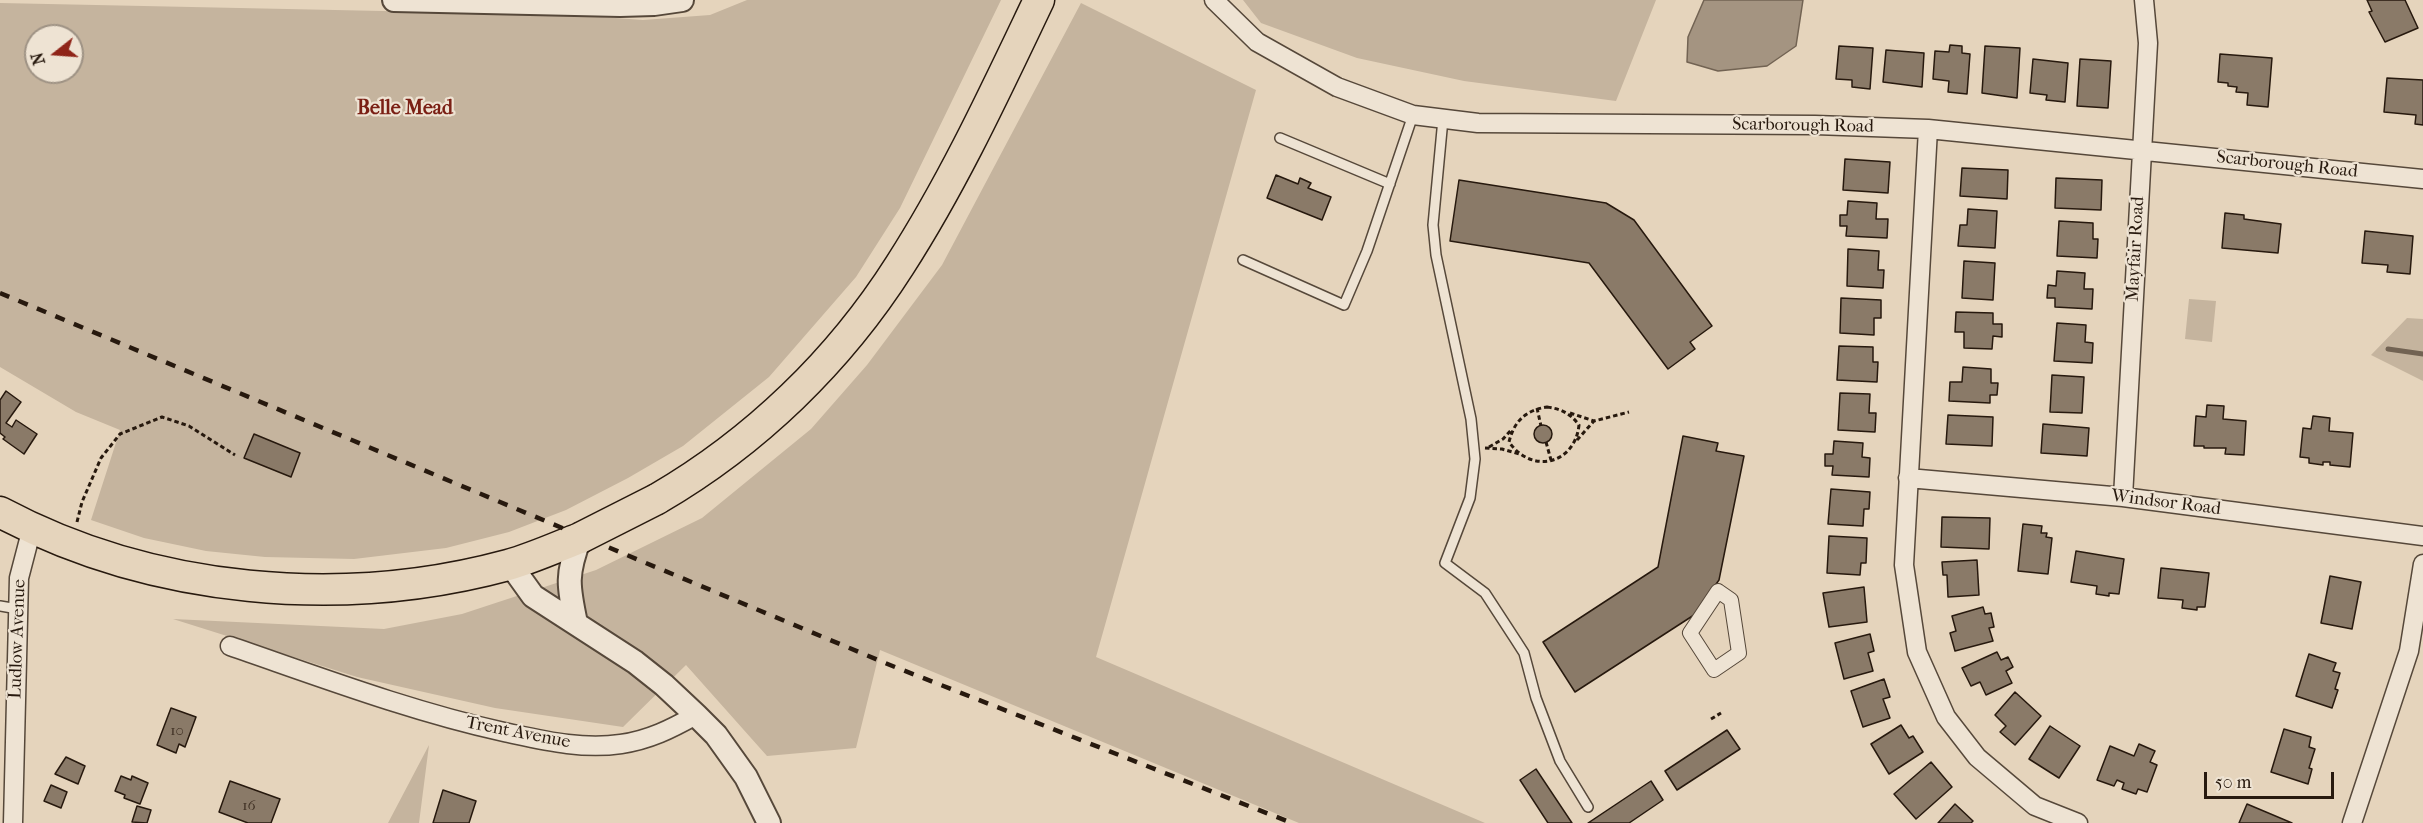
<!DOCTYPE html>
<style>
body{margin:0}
#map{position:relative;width:2423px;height:823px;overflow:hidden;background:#e5d4bc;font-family:"IM FELL French Canon",serif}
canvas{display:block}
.north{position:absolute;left:24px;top:24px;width:60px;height:60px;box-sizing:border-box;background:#eee3d3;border:2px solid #9e9284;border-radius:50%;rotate:253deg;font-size:16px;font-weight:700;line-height:24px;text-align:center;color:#27190e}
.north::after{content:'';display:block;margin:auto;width:21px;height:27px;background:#8f2418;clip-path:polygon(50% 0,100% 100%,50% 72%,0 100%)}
.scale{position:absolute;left:2204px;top:772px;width:130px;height:27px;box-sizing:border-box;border:3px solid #27190e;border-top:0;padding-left:8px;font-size:18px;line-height:21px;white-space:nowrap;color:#27190e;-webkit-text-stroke:4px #eee3d3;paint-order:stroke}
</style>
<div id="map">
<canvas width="2423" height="823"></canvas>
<div class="north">N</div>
<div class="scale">50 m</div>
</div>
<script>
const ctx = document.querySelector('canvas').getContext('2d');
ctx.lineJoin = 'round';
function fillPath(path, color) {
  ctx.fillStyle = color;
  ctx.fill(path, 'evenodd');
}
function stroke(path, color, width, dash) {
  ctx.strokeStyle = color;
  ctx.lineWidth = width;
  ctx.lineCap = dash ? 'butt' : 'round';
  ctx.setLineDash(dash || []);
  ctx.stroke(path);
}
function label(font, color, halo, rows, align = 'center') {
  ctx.font = font + ' "IM FELL French Canon",serif';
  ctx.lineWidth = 4.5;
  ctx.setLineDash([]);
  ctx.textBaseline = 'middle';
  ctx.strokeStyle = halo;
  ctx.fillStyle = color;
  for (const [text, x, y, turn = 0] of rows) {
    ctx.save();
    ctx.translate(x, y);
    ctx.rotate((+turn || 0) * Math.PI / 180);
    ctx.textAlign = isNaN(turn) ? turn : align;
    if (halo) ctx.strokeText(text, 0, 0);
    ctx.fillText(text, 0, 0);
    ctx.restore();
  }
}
fillPath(new Path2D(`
 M747,0H1001L900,208L856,277L769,377L683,446L628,478L566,510L509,532L446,548L354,559L265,557L206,551L144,538L91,520L120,430L76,412L0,367V3L574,15L643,20L710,15ZM36,36H72V72H36Z
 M1243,0H1656L1616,101L1464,81L1357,58L1261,23Z
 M1081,3L1256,90L1096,657L1485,823H1299L880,650L856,748L767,756L686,665L623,727L495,708L357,677L173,619L384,629L462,614L596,570L702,518L811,429L867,365L942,265Z
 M2189,299L2216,301L2212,342L2185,339Z
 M2407,318L2423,319V381L2371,355Z
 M429,745L419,823H388Z`), '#c5b49e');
const water = new Path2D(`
 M1704,0H1803L1796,46L1767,66L1718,71L1687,62L1688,37Z`);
fillPath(water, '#a49481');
stroke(water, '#726353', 1.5);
stroke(new Path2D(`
 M2388,349L2423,354`), '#726353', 5);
const building = new Path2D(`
 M2367,0H2405L2418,28L2385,42L2369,12L2372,11Z
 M1950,45L1962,46V53L1970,54L1967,94L1948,92L1949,81L1933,79L1935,51L1949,52Z
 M1839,46L1873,48L1870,89L1852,87V80L1836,79Z
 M1985,46L2020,48L2017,98L1982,93Z
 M1886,50L1924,53L1922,87L1883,82Z
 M2220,54L2272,58L2268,107L2247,105L2248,93L2236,92L2237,87L2228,86V83L2218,82Z
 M2033,59L2068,63L2065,102L2046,100L2047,95L2030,93Z
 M2080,59L2111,61L2108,108L2077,106Z
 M2387,78L2423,80V125L2415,124L2416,115L2384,112Z
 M1845,159L1890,162L1888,193L1843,190Z
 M1962,168L2008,170L2007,199L1960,196Z
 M1276,175L1298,184L1300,178L1311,183L1308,188L1331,197L1322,220L1267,198Z
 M2056,178L2102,180L2101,210L2055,208Z
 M1459,180L1606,203L1634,220L1712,326L1690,342L1695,349L1668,369L1589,263L1450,241Z
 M1848,201L1877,203L1876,219H1888L1887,238L1846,236L1847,226H1840V215H1847Z
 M1968,209L1997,211L1995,248L1958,246L1960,225H1967Z
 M2225,213L2244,215V219L2281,224L2278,253L2222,248Z
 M2059,221L2093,223V239H2098L2097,258L2057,256Z
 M2365,231L2413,236L2410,274L2387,272L2388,265L2362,263Z
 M1848,249L1879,251L1878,270H1884L1883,288L1847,286Z
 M1964,261L1995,263L1993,300L1962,298Z
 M2057,271L2085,273L2084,289H2093L2092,309L2055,307V298H2047L2048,285L2056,286Z
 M1841,298L1881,300V318H1874V335L1840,333Z
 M1956,312L1993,313V324H2002V337L1993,336L1992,349L1964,348V332H1955Z
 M2057,323L2086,325L2085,342L2093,343L2092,363L2054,361Z
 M1839,346L1873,347V362H1878L1877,382L1837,380Z
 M1963,367L1991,369V383H1998L1997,395H1990V403L1949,401L1950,382H1962Z
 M2052,375L2084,377L2082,413L2050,412Z
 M6,391L21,402L6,423L12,427L16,420L37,434L24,454L3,439L5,437L0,433V400Z
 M1840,393L1870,394L1869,413H1876L1875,432L1838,430Z
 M2207,405L2224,406L2223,419L2246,421L2244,455L2225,454L2226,448H2204V446H2194L2196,416L2206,417Z
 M1948,415L1993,417L1992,446L1946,444Z
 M2313,416L2330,418L2329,431L2353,433L2350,467L2330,465V462H2323V465L2309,463V458L2300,457L2303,428L2311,429Z
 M2043,424L2089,428L2087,456L2041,453Z
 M1534 434a9 9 0 1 1 18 0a9 9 0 1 1-18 0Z
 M254,434L300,453L291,477L244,458Z
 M1683,436L1718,443L1716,451L1744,456L1719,580L1694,615L1575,692L1543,642L1658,567Z
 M1834,441L1863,443L1862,457L1870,458L1869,477L1832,475L1833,466H1825V454H1833Z
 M1831,489L1870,492L1869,509H1864L1863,526L1828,524Z
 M1942,517L1990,518L1989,549L1941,547Z
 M2023,524L2042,526L2041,533H2047L2046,537L2052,538L2048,574L2018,571Z
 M1829,536L1867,538L1866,563H1861L1860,575L1827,573Z
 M2076,551L2124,559L2119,594L2109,593V596L2096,594L2097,586L2071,582Z
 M1977,560L1979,595L1948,597L1947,575H1943L1942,562Z
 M2161,568L2209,573L2205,607H2197V610L2182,608L2183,600L2158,598Z
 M2330,576L2361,582L2352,629L2321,623Z
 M1864,587L1867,622L1829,627L1823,593Z
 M1983,607L1985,614L1991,613L1994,627L1989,628L1993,641L1955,651L1950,633L1956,631L1952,616Z
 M1870,634L1874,651L1868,653L1873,671L1844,679L1835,643Z
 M1997,652L2001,660L2008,657L2013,667L2006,671L2012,683L1986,695L1980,682L1971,686L1962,668Z
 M2309,654L2336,663L2333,671L2340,673L2335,689L2338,690L2332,708L2296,696Z
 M1884,679L1890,697L1883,699L1890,718L1863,727L1851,691Z
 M2015,692L2041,716L2015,745L2000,732L2006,726L1995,715Z
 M171,708L196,717L185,747L179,744L176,753L157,745Z
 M1901,725L1909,738L1913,736L1923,752L1889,774L1871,744Z
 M2050,726L2080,746L2059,778L2029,759Z
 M2284,729L2311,737L2309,747L2315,749L2309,768L2312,769L2308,784L2271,772Z
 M1727,730L1740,749L1677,790L1665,771Z
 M2139,744L2155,751L2150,762L2157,765L2147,792L2138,789L2136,794L2122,789L2124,783L2117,780L2114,786L2097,780L2110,746L2134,756Z
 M66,757L85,766L78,784L55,774Z
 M1931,762L1952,787L1916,819L1894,794Z
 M1536,769L1572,823H1548L1520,780Z
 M121,776L131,780L132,776L148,783L140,804L124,798L125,795L115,791Z
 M230,781L280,799L271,823H248L219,812Z
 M1651,781L1663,800L1629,823H1588Z
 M51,785L67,792L61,808L44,801Z
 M443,790L476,801L469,823H433Z
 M1955,804L1973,821L1971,823H1938Z
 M2247,804L2292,823H2239Z
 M137,806L151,810L147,823L132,822Z`);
fillPath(building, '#8a7a68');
stroke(building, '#27190e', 1.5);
const service = new Path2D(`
 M1443,119L1433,225L1436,255L1471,419L1475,459L1470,498L1445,563L1485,593L1515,639L1524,653L1536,698L1560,761L1588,807
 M1280,138L1390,184
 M1243,260L1344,305L1367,251L1413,115
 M0,606L18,609`);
const pedestrian = new Path2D(`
 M1718,591L1731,600L1739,653L1714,670L1690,633Z`);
const minor = new Path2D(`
 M1214,0L1257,42L1337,87L1413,115L1478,123L1815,125L1928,129L2423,179
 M1928,129L1904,565L1917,652L1946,717L1977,757L2035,806L2078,823
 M1908,478L2123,497L2423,536
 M2123,497L2148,43L2144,0
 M230,646C320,677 410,711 504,732C542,740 581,750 621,744C649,740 671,729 696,715
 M13,823L19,578L32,528
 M2352,823L2409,651L2423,564`);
const tertiary = new Path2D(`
 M394,0L620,5L654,4L682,0
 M510,564L533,596L635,662L664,685L696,715L716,735L746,777L769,823
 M576,623C568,586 566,574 580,538`);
const trunk = new Path2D(`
 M657,499C755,442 839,361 900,265C954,181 996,90 1039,0
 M0,512C152,593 342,610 508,565C533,558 557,547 580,538`);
stroke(service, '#56483a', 12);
stroke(pedestrian, '#56483a', 16);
stroke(minor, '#56483a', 21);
stroke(tertiary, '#56483a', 26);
stroke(trunk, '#27190e', 33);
stroke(new Path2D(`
 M1547,407C1561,409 1570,413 1579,425C1575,464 1532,475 1509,442C1514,421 1526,410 1547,407Z
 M1537,408L1541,426
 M1570,413L1594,421L1629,412
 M1577,440L1594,421
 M1546,442L1551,460
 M1489,447L1503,439L1512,429
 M1485,448L1502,449L1519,454
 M77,522L82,502L101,458L120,434L162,417L189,426L235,455
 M1711,719L1721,713`), '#27190e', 3, [4.5, 3]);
stroke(service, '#eee3d3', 9);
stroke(pedestrian, '#eee3d3', 14);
stroke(minor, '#eee3d3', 18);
stroke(tertiary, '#eee3d3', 22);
stroke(trunk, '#e5d4bc', 30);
stroke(new Path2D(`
 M0,293L890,665L1292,823`), '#27190e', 4.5, [10, 10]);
const trunkBridge = new Path2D(`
 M580,538L657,499`);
stroke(trunkBridge, '#27190e', 33, []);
stroke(trunkBridge, '#e5d4bc', 30);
label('15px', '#403124', null, [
 ["10",177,731],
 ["16",249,806]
]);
label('18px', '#27190e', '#eee3d3', [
 ["Scarborough Road",1803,126,1],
 ["Scarborough Road",2287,165,6],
 ["Mayfair Road",2136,249,-87],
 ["Windsor Road",2166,503,7],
 ["Ludlow Avenue",18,639,-88],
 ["Trent Avenue",518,733,11]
]);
label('bold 20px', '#7a1f14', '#eee3d3', [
 ["Belle Mead",405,109]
]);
</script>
